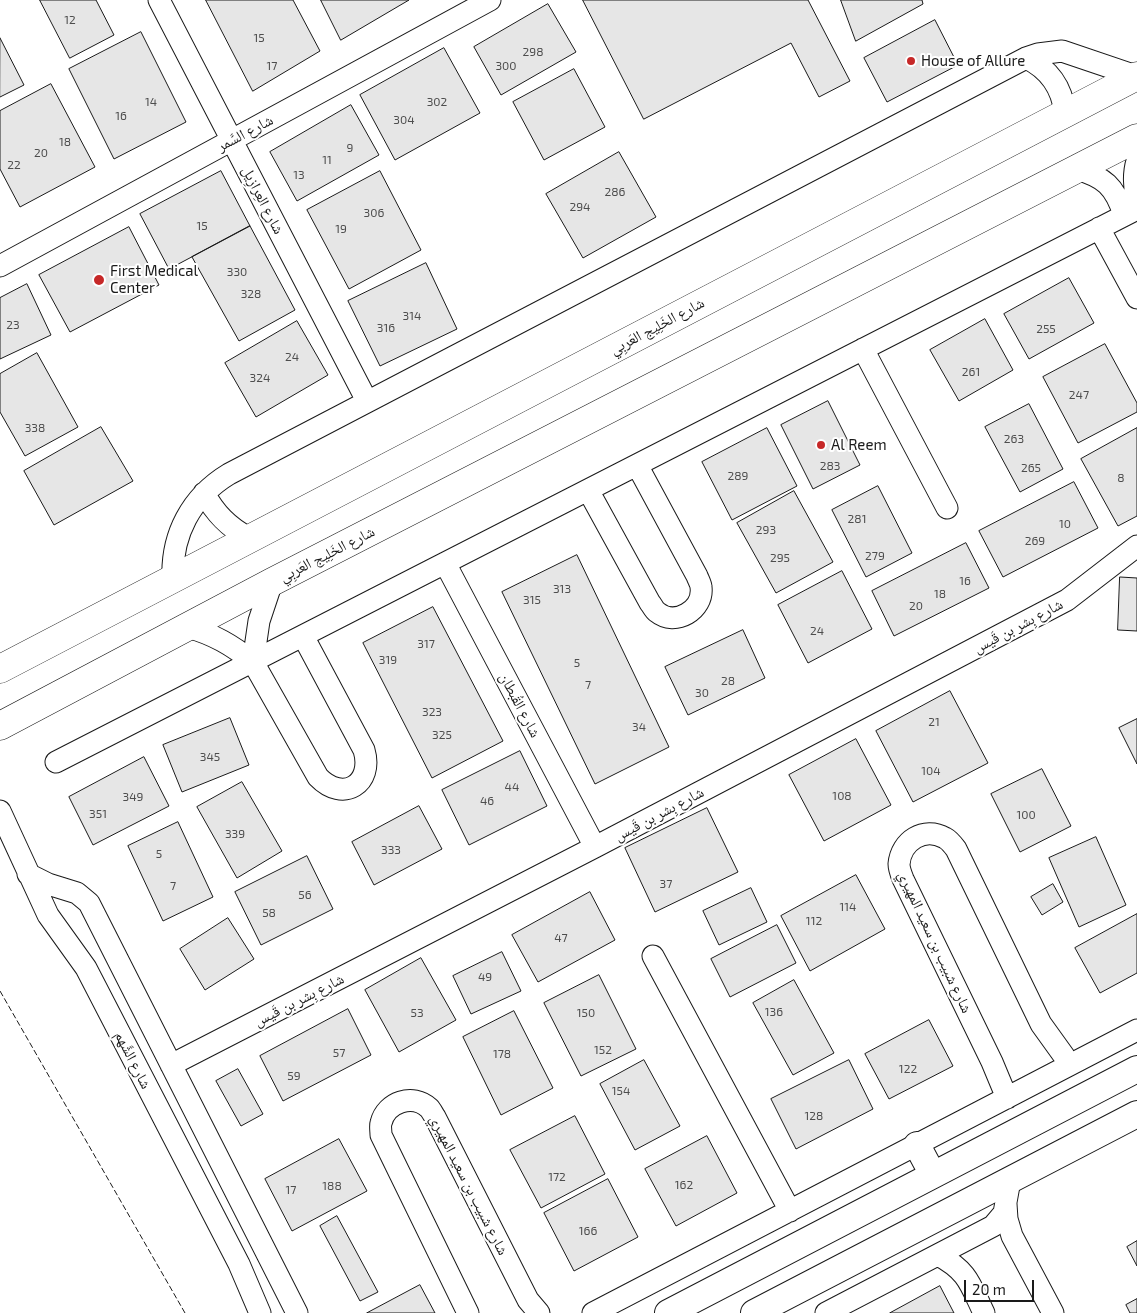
<!DOCTYPE html>
<meta charset="utf-8">
<style>
body{margin:0}
#map{position:relative;width:1137px;height:1313px;overflow:hidden;background:#fff;font-family:"Exo 2",sans-serif}
canvas{display:block}
.scale{position:absolute;left:964px;top:1280px;width:70px;height:22px;box-sizing:border-box;border:2px solid #1a1a1a;border-top:0;padding-left:6px;font-size:15px;line-height:18px;white-space:nowrap;color:#1a1a1a;-webkit-text-stroke:4px #fff;paint-order:stroke}
</style>
<div id="map">
<canvas width="1137" height="1313"></canvas>
<div class="scale">20 m</div>
</div>
<script>
const ctx = document.querySelector('canvas').getContext('2d');
ctx.lineJoin = 'round';
function fillPath(path, color) {
  ctx.fillStyle = color;
  ctx.fill(path, 'evenodd');
}
function stroke(path, color, width, dash) {
  ctx.strokeStyle = color;
  ctx.lineWidth = width;
  ctx.lineCap = dash ? 'butt' : 'round';
  ctx.setLineDash(dash || []);
  ctx.stroke(path);
}
function label(font, color, halo, rows, align = 'center') {
  ctx.font = font + ' "Exo 2","Noto Naskh Arabic",sans-serif';
  ctx.lineWidth = 4;
  ctx.setLineDash([]);
  ctx.textBaseline = 'middle';
  ctx.strokeStyle = halo;
  ctx.fillStyle = color;
  for (const [text, x, y, turn = 0] of rows) {
    ctx.save();
    ctx.translate(x, y);
    ctx.rotate((+turn || 0) * Math.PI / 180);
    ctx.textAlign = isNaN(turn) ? turn : align;
    if (halo) ctx.strokeText(text, 0, 0);
    ctx.fillText(text, 0, 0);
    ctx.restore();
  }
}
const building = new Path2D(`
 M40,0H96L114,35L70,58Z
 M206,0H293L320,51L253,91Z
 M321,0H409L341,40Z
 M583,0H808L850,81L819,97L791,43L644,119Z
 M841,0H922L923,4L856,41Z
 M548,4L576,52L501,95L474,47Z
 M935,20L958,65L887,102L864,58Z
 M141,32L186,122L114,159L69,69Z
 M0,38L24,85L0,97Z
 M444,48L480,113L395,160L360,95Z
 M574,69L605,127L544,160L513,102Z
 M51,84L95,167L20,207L0,169V111Z
 M351,105L379,155L297,201L270,152Z
 M619,152L656,217L583,258L546,194Z
 M221,171L250,226L169,269L140,214Z
 M380,171L421,250L349,289L307,210Z
 M250,226L295,310L239,341L192,257Z
 M129,227L159,285L70,332L39,275Z
 M426,263L457,329L380,366L348,301Z
 M1069,278L1094,323L1029,359L1004,314Z
 M27,284L51,335L0,359V298Z
 M985,319L1013,370L959,401L930,350Z
 M297,321L328,375L256,417L225,363Z
 M1105,344L1137,403V412L1078,443L1043,377Z
 M37,353L78,427L25,456L0,412V374Z
 M828,401L860,465L813,489L781,425Z
 M1029,404L1063,469L1020,492L985,427Z
 M101,427L133,481L54,525L24,471Z
 M767,428L797,486L732,520L702,462Z
 M1137,428V516L1118,526L1081,459Z
 M1074,482L1098,528L1003,577L979,531Z
 M878,486L912,553L866,577L832,510Z
 M794,491L833,562L776,593L737,523Z
 M966,543L989,588L894,636L872,591Z
 M577,555L669,747L595,784L502,592Z
 M842,571L872,629L808,663L778,605Z
 M1120,577L1137,578V631L1118,630Z
 M433,607L503,741L432,778L363,643Z
 M743,630L765,678L688,715L665,667Z
 M950,691L988,763L913,802L876,731Z
 M230,718L249,765L182,792L163,745Z
 M1137,719V764L1119,728Z
 M856,739L891,805L824,841L789,775Z
 M520,751L547,806L469,845L442,790Z
 M144,757L169,806L93,845L69,797Z
 M1042,769L1071,826L1020,852L991,794Z
 M242,782L282,851L237,878L197,807Z
 M419,806L442,849L374,885L352,842Z
 M707,808L738,872L655,912L625,848Z
 M178,822L213,897L163,921L128,846Z
 M1096,837L1126,905L1079,927L1049,858Z
 M307,856L333,909L261,945L235,892Z
 M856,875L885,929L810,971L781,916Z
 M1053,884L1063,902L1042,915L1031,897Z
 M751,888L767,922L719,945L703,911Z
 M590,892L615,940L538,982L512,935Z
 M1137,914V973L1100,993L1075,948Z
 M228,918L254,959L205,990L180,949Z
 M777,925L796,963L730,997L711,959Z
 M502,952L521,991L471,1014L453,976Z
 M421,958L456,1020L399,1052L365,990Z
 M599,975L636,1049L581,1076L544,1003Z
 M794,980L834,1053L793,1075L753,1003Z
 M348,1009L371,1055L283,1101L260,1056Z
 M514,1011L553,1088L501,1115L463,1037Z
 M929,1020L953,1066L889,1099L865,1054Z
 M644,1060L680,1126L635,1150L600,1084Z
 M849,1060L873,1109L796,1149L771,1099Z
 M238,1069L263,1114L241,1126L216,1081Z
 M575,1116L605,1174L541,1208L510,1150Z
 M707,1136L737,1193L676,1226L645,1169Z
 M339,1139L367,1191L292,1231L265,1179Z
 M608,1179L638,1237L574,1271L544,1213Z
 M337,1216L378,1292L360,1301L320,1226Z
 M1137,1241V1266L1127,1247Z
 M420,1285L435,1313H367Z
 M940,1286L954,1313H890Z
 M1137,1299V1313H1130L1126,1305Z`);
fillPath(building, '#e6e6e6');
stroke(building, '#1a1a1a', 1);
const minor = new Path2D(`
 M159,0L367,401
 M1026,58C1049,69 1062,87 1065,113
 M1137,161C1133,174 1134,188 1137,202
 M1076,169C1104,177 1115,186 1124,215
 M1099,228L1137,298
 M0,266L490,0
 M863,349L947,508
 M588,490L650,603C652,605 654,610 657,612C675,627 704,610 701,587C701,584 698,579 697,576L637,465
 M204,493C215,513 228,527 249,538
 M445,563L595,847
 M173,579C171,535 191,497 229,474L1026,58L1038,54L1062,51L1136,76
 M187,627C213,634 232,645 253,662L318,777C343,803 374,784 364,750L303,636
 M253,662L259,621L272,582
 M56,762L1137,209
 M0,811L48,915L86,968L239,1264L260,1313
 M28,874L48,884L77,893L89,903L297,1313
 M653,956L790,1211
 M171,1065L595,847L1067,600L1137,546
 M1007,1098L992,1062L903,879C901,874 899,869 899,864C901,841 924,826 945,838C949,840 953,845 956,849L1041,1024L1064,1056L1069,1065
 M1006,1204L1007,1219L1012,1236L1053,1313
 M938,1255C968,1271 970,1284 984,1313
 M468,1313L381,1135C381,1131 380,1126 381,1123C386,1102 413,1093 429,1108C431,1110 433,1114 435,1117L528,1300L539,1313
 M593,1313L1137,1030
 M826,1313L993,1226L1004,1213L1010,1180`);
const tertiary = new Path2D(`
 M917,1145L933,1175
 M668,1313L1137,1069
 M754,1313L1137,1114`);
const trunk = new Path2D(`
 M0,669L1137,76
 M0,726L272,582L1137,138`);
stroke(minor, '#1a1a1a', 23);
stroke(tertiary, '#1a1a1a', 28);
stroke(trunk, '#1a1a1a', 29);
stroke(minor, '#fff', 21);
stroke(tertiary, '#fff', 26);
stroke(trunk, '#fff', 28);
stroke(new Path2D(`
 M0,991L185,1313`), '#1a1a1a', 1, [6, 2.5]);
for (const [x, y, r, color] of [
 [911,61,5,"#c62828"],
 [99,280,6,"#c62828"],
 [821,445,5,"#c62828"]
]) {
  const dot = new Path2D();
  dot.arc(x, y, r, 0, 2 * Math.PI);
  ctx.fillStyle = color;
  ctx.fill(dot);
  stroke(dot, '#fff', 2);
}
label('12px', '#4d4d4d', null, [
 ["12",70,20],
 ["15",259,38],
 ["298",533,52],
 ["17",272,66],
 ["300",506,66],
 ["14",151,102],
 ["302",437,102],
 ["16",121,116],
 ["304",404,120],
 ["18",65,142],
 ["9",350,148],
 ["20",41,153],
 ["11",327,160],
 ["22",14,165],
 ["13",299,175],
 ["286",615,192],
 ["294",580,207],
 ["306",374,213],
 ["15",202,226],
 ["19",341,229],
 ["330",237,272],
 ["328",251,294],
 ["314",412,316],
 ["23",13,325],
 ["316",386,328],
 ["255",1046,329],
 ["24",292,357],
 ["261",971,372],
 ["324",260,378],
 ["247",1079,395],
 ["338",35,428],
 ["263",1014,439],
 ["283",830,466],
 ["265",1031,468],
 ["289",738,476],
 ["8",1121,478],
 ["281",857,519],
 ["10",1065,524],
 ["293",766,530],
 ["269",1035,541],
 ["279",875,556],
 ["295",780,558],
 ["16",965,581],
 ["313",562,589],
 ["18",940,594],
 ["315",532,600],
 ["20",916,606],
 ["24",817,631],
 ["317",426,644],
 ["319",388,660],
 ["5",577,663],
 ["28",728,681],
 ["7",588,685],
 ["30",702,693],
 ["323",432,712],
 ["21",934,722],
 ["34",639,727],
 ["325",442,735],
 ["345",210,757],
 ["104",931,771],
 ["44",512,787],
 ["108",842,796],
 ["349",133,797],
 ["46",487,801],
 ["351",98,814],
 ["100",1026,815],
 ["339",235,834],
 ["333",391,850],
 ["5",159,854],
 ["37",666,884],
 ["7",173,886],
 ["56",305,895],
 ["114",848,907],
 ["58",269,913],
 ["112",814,921],
 ["47",561,938],
 ["49",485,977],
 ["136",774,1012],
 ["53",417,1013],
 ["150",586,1013],
 ["152",603,1050],
 ["57",339,1053],
 ["178",502,1054],
 ["122",908,1069],
 ["59",294,1076],
 ["154",621,1091],
 ["128",814,1116],
 ["172",557,1177],
 ["162",684,1185],
 ["188",332,1186],
 ["17",291,1190],
 ["166",588,1231]
]);
label('15px', '#1a1a1a', '#fff', [
 ["House of Allure",921,61],
 ["First Medical",110,271],
 ["Center",110,288],
 ["Al Reem",831,445]
], 'left');
label('15px', '#1a1a1a', '#fff', [
 ["شارع السَّمر",245,133,-28],
 ["شارع العِرازِيل",263,200,63],
 ["شارع الخَلِيج العَربِي",657,326,-28],
 ["شارع الخَلِيج العَربِي",327,554,-27],
 ["شارع بِشر بن قَيس",1018,626,-28],
 ["شارع القُبطان",520,705,62],
 ["شارع بِشر بن قَيس",659,814,-28],
 ["شارع شبيب بن سعيد المهيري",935,942,65],
 ["شارع بِشر بن قَيس",299,1000,-27],
 ["شارع الشَّهم",133,1060,63],
 ["شارع شبيب بن سعيد المهيري",469,1185,63]
]);
</script>
